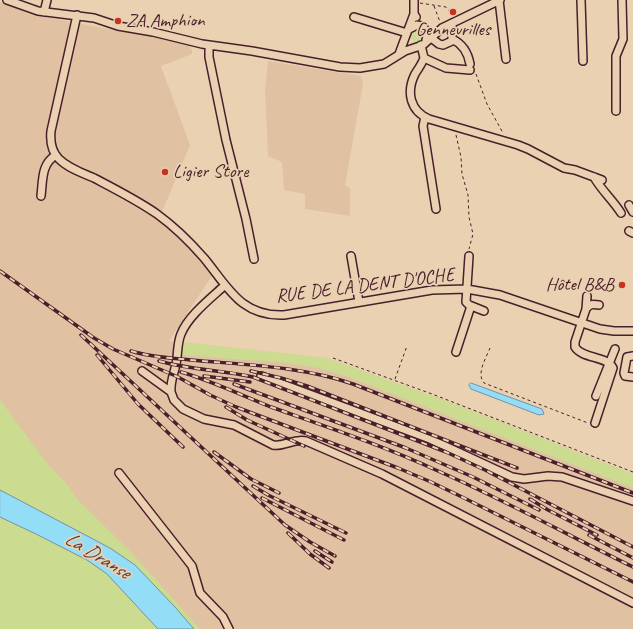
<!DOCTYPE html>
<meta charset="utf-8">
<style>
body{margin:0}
canvas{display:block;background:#e9d1b1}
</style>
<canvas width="633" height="629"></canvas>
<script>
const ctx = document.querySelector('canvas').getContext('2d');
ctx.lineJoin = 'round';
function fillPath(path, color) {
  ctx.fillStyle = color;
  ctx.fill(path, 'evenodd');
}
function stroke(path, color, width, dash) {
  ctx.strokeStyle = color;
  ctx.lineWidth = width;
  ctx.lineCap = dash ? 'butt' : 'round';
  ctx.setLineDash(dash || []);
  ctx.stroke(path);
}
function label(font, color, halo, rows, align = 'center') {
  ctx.font = font + ' Caveat,sans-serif';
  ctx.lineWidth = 3.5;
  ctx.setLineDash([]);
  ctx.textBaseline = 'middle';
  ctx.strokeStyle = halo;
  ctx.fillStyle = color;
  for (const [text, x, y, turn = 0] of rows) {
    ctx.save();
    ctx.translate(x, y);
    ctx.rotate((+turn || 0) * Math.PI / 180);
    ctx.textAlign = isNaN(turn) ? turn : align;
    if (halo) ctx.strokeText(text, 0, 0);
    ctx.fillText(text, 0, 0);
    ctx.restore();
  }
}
fillPath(new Path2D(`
 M0,2L30,14L156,38L189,46L192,51V54L161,66L190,145L162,212L178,224L192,237L217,268L169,341L327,358L452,403L633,474V629H198L102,535L38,455L0,400Z
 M268,61L361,76L363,84L345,185L350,188V216L305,209V194L284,190L282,162L268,156L265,90Z`), '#e0c2a3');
fillPath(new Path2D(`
 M411 36a6 6 0 1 1 12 0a6 6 0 1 1-12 0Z
 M182,342L327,358L452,403L633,474V488L349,377L319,368L287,363L181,355Z
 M0,400L50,467L66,483L78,500L132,553L200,629H0Z`), '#cbdc90');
const water = new Path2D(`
 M471,383L542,409L544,414L539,415L471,389L469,385Z
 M0,490L110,548L135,565L175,607L194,629H158L107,574L87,560L38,535L0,517Z`);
fillPath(water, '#94ddf6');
stroke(water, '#7691a5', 1);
const minor = new Path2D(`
 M7,0L38,11L94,18L118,26L153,32L202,44L252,51L340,67L360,68L384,64L405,51L423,45L442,28L500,0
 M414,0V14L416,17
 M499,0L506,59
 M581,0L583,61
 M44,12L47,0
 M77,15L51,131C50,141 51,151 59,159C68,168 82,173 94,178C115,189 137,200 157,214C175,227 190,242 204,258C228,287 241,317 284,315L432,290L467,289L500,295L600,329L614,331H633
 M354,17L407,33
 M409,29L417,25C425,26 429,33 426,40
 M430,37L439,44L443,45L452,41V23
 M452,39C463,44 468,53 470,64
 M209,45V57L226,140L246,219L254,259
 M421,45L424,58C422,64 418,69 415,74C406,92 410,111 429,119L518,145L528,149L564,168L575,170L602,180
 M399,54L414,14
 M424,58L446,68L470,70
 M616,111V56L623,39L622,0
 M425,117L423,126L436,209
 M594,177C601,190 613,200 621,213
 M41,196C43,180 41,164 56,155
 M629,205L633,212
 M629,231L633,233
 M351,256L359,302
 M469,256L466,302L469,305L484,311
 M587,296L586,309L575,342V347C582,359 608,356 613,368L595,423
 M586,309C589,304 593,304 599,305
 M456,352L471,306
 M633,356L627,357L624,373L625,376L633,377
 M142,371L171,392L174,400L183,409L204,419L234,425L273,445C284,447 294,438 306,441L382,474L633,603
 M261,376L430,439L512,477L524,479L548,476L562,477L633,501
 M171,392C170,382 174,374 176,364C178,355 177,343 181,334C188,316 211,298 224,286
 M596,396L615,349
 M119,473L192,566L200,593L223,617L229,629`);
stroke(minor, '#4a1f2b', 10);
stroke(new Path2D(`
 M420,3L446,7L453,15
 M434,6L440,22
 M476,74L487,104L503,133
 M456,135L461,157L462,174L468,195L469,217L473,234L469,249
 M490,348C486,358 476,374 484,383L588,423
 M333,358L432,394L633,472
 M395,379L407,346`), '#4a1f2b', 1, [3, 3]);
stroke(minor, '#e9d1b1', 7);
const rail = new Path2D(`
 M0,271L94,338L113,349L178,377L210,395L236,407L398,468L431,482L462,497L633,582
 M81,335L285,525L310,542L335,556
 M131,351C150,357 171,358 191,360C245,365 302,366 353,384L633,493
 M97,355L138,404L183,447
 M159,361C191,370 222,370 253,377L446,452L485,470L633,547
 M251,371L281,378L307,386L517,468
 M181,372C212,381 241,395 271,407C327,427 384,446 438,471C504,500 568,535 633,567
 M204,376L250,382
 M234,384L406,448L473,477L539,510
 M226,407L247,420L304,446
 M214,452L251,479L279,493
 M253,486L268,495L346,533
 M262,498L344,540
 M530,499L548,510L597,535
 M288,533L310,554L329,568
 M589,535L633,558
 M315,551L332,562`);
stroke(rail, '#4a1f2b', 3.5);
stroke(rail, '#e9d1b1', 2, [6]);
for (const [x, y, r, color] of [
 [453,12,4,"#c8321e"],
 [118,21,4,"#c8321e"],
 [165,172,4,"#c8321e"],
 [622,285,4,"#c8321e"]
]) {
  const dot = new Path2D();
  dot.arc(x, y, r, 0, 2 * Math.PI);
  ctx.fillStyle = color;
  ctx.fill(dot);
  stroke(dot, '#e9d1b1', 1.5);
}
label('19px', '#4a1f2b', '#e9d1b1', [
 ["ZA Amphion",126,21],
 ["Gennevrilles",453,30,"center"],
 ["Ligier Store",173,172],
 ["Hôtel B&B",614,285,"right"]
], 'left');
label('19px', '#4a1f2b', '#e9d1b1', [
 ["RUE DE LA DENT D'OCHE",365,286,-7]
]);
label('italic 20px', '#553c49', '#e9d1b1', [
 ["La Dranse",97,556,31]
]);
</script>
